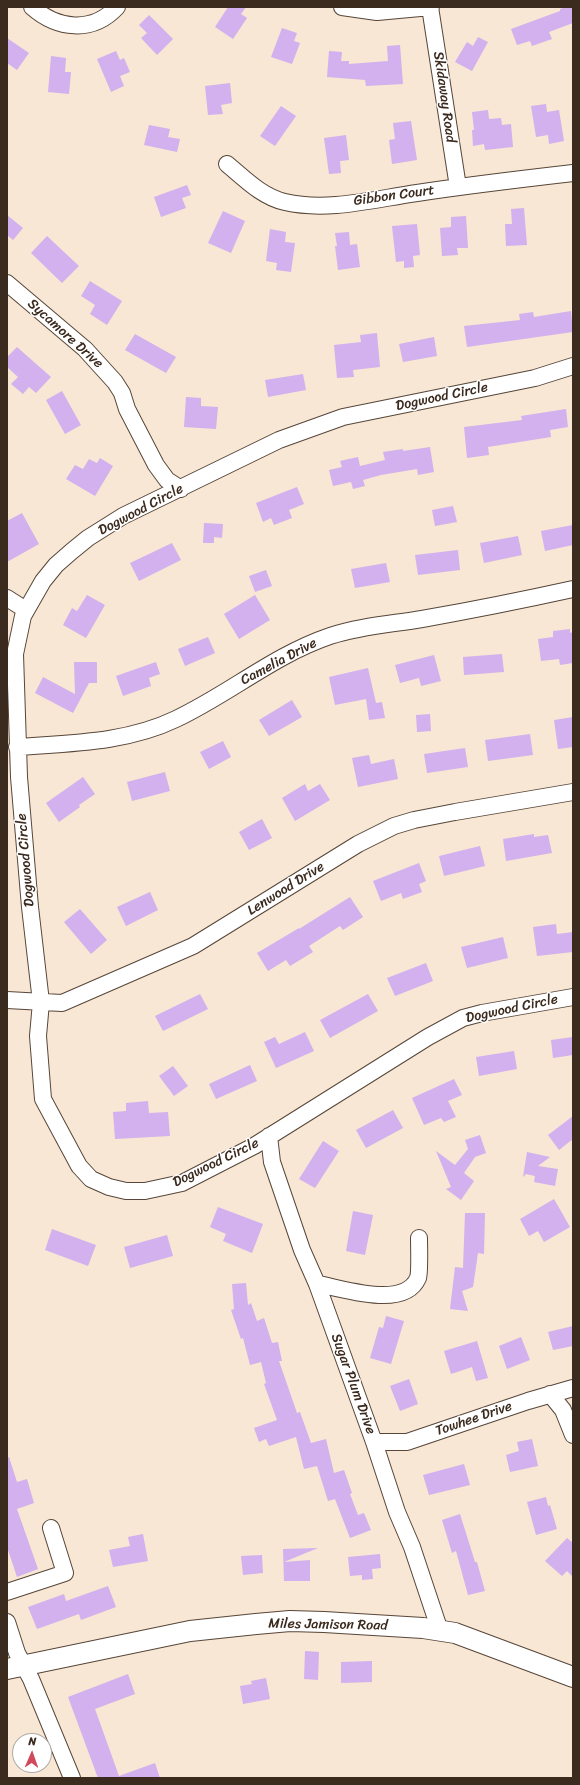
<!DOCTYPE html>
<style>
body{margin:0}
#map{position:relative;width:580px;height:1785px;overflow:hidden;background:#f7e7d4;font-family:Sriracha,sans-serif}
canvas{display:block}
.frame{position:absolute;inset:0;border:8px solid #3b2a1e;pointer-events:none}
.north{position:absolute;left:12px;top:1733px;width:40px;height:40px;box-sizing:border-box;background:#fff;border:1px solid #b1aaa5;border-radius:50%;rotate:2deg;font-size:11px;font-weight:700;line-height:16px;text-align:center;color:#3b2a1e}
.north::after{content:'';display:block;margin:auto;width:14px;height:18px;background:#d1495b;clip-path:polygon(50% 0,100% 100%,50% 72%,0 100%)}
</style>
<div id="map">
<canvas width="580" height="1785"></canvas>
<div class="frame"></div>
<div class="north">N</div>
</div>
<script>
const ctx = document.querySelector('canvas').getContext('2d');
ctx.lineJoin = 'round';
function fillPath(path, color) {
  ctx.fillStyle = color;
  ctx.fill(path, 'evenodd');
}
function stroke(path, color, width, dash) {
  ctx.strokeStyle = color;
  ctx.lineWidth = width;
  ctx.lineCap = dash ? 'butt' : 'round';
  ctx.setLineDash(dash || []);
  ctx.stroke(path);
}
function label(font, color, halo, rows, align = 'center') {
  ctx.font = font + ' Sriracha,sans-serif';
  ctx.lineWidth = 3;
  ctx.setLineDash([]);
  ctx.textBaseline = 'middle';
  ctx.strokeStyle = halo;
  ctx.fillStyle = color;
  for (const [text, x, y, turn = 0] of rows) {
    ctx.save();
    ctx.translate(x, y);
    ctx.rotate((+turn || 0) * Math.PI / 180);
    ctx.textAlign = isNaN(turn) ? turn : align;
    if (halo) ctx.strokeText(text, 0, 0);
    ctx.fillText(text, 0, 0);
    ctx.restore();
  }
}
fillPath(new Path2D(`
 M228,7H246L241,14L247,18L233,39L215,27Z
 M566,7H573V23L549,32L552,39L532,46L530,41L517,45L511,29L560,11V9Z
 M149,15L173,39L157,55L141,38L147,33L139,25Z
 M282,28L297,33L294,41L300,43L292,64L271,57Z
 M478,37L488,42L472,71L455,62L467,42L473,46Z
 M7,38L29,53L17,70L7,63Z
 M400,45L403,84L366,86L365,80L327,77L329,51L342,52L341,61H349V64L388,61L387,46Z
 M116,51L120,60L124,58L130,72L120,76L124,86L111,92L97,59Z
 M51,56L66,58L65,72H71L69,94L48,92Z
 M230,83L232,103L221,105L223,114L208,115L205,86Z
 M546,104L547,112L559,110L564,141L549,144L548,135L536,137L531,106Z
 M281,106L296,116L275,146L260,136Z
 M488,110L489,119L501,118L502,125L511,124L513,147L485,150L484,144L473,146L472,130H474L472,112Z
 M411,121L417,160L392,164L389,140L395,139L393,123Z
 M149,125L170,129L168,137L180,139L177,152L144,145Z
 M346,135L349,160L340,161L341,173L329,174L324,138Z
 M187,185L191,195L182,198L186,208L161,217L154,197Z
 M524,208L527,245L506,246L505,224H512L511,209Z
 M223,211L245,221L231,253L208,243Z
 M7,215L23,228L13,240L7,235Z
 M466,216L468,248H457L458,255L442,256L440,228L451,227V217Z
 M417,224L420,255L413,256L414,267L404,268V261L396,262L392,226Z
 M270,229L286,232L285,242L295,243L291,272L276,270L277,263L266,261Z
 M349,232L350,245L357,244L360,267L338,270L335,246H337L335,233Z
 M47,236L79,266L62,283L31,253Z
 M90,281L122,301L107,325L90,314L95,305L81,296Z
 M571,311L573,332L467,347L464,326L520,320L519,314L533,312L534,317Z
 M377,333L380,367L353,370L354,377L337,378L334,345L361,342L360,335Z
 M135,334L176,357L166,373L125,350Z
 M434,337L437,356L403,362L399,344Z
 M17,347L51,377L36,393L29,387L23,394L11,384L18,377L7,367V357Z
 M303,374L306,390L268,397L265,380Z
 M62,391L81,425L65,434L46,400Z
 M186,397L201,398V406L218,407L216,429L184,427Z
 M566,409L568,427L550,430L551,437L488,447L489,455L467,458L464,427L522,420L521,416Z
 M430,447L434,472L418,475L417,469L381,475L363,480L365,486L353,489L351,482L333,486L329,470L342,467L340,461L358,457L360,466L385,460L383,452L403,449V451Z
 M100,458L113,466L95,496L66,479L75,465L83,469L89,459L97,463Z
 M297,487L304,504L289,510L292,518L274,525L271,518L263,522L256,503Z
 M453,506L457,522L435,526L432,510Z
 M22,513L39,544L7,562V521Z
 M204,523L223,524L222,538L214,537V543H203Z
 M573,525V545L545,551L541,531Z
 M518,536L522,555L484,563L480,543Z
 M172,543L181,560L139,581L130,563Z
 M458,550L460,570L418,575L415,555Z
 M386,563L390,582L355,588L351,569Z
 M266,570L272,586L255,592L249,576Z
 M87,595L105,605L86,638L63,625L72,608L77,611Z
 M255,595L270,620L239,639L224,614Z
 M570,629V633L573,632V663L560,665L559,659L541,661L538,639L553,637V631Z
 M208,637L215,653L185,666L178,649Z
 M502,654L504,672L464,675L463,657Z
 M434,655L441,681L421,686L419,678L400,683L395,665Z
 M74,662H97V683H89L73,713L35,693L43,677L75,694Z
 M156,662L160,674L149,678L151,686L123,696L116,676Z
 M368,668L376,703L382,702L385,718L369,720L366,699L335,705L329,677Z
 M292,700L302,717L269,736L259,720Z
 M430,714L431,731L417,732L416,715Z
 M573,717V747L558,749L554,720Z
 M530,734L533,755L488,761L485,740Z
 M223,741L231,757L209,769L200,752Z
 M465,748L468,767L427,773L424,754Z
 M369,755L371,764L394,759L398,779L358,787L352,758Z
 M165,772L170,791L132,801L127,782Z
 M83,777L95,794L79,805L80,807L59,822L46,803Z
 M305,784L308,791L320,784L330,800L295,821L282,798Z
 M262,819L272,838L249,850L239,832Z
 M534,834V837L548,835L552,853L506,861L503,839Z
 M480,846L485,866L444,876L439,856Z
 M419,863L426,881L419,884L422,892L403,899L401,893L381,901L373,881Z
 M150,892L158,910L126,926L117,907Z
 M350,897L363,917L343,930L340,926L309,946L313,952L290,966L286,960L268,971L257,953L299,928V929Z
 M80,909L107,940L91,954L64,922Z
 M556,924L557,934L573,932V952L537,956L533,927Z
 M503,937L508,958L467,968L461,947Z
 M426,963L433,981L395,996L387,978Z
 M200,994L208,1009L163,1031L155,1016Z
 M368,994L378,1011L330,1038L320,1020Z
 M305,1032L314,1051L276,1068L264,1042L275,1037L279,1044Z
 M573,1037V1055L553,1058L551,1040Z
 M514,1051L517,1069L479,1076L476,1057Z
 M250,1065L257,1081L216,1099L209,1084Z
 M173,1066L188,1086L174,1096L159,1076Z
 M454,1079L462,1095L448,1101L456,1117L444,1122L441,1118L424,1125L412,1098Z
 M148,1101L149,1113L168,1112L170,1136L115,1139L113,1112L126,1111V1103Z
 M393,1110L403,1128L366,1148L356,1130Z
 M573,1116V1139L559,1150L548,1135Z
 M480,1135L486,1153L475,1157L464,1173L474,1181L461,1200L446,1189L451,1187L436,1151L455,1165L468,1149L465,1140Z
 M323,1141L339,1151L315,1188L299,1179Z
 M527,1152L550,1157L538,1166L558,1169L555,1186L534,1182L535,1176L526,1174L523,1177Z
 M554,1199L570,1227L544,1242L538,1231L529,1236L520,1219Z
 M218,1207L263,1224L252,1253L223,1241L226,1234L210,1227Z
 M353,1211L373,1215L365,1255L346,1251Z
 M465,1213H485L484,1254L478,1253L473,1287L462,1291L468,1311L450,1309L455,1267L463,1268Z
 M52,1229L96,1245L88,1266L45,1250Z
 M167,1235L173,1256L130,1268L124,1247Z
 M246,1283L248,1305L251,1303L257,1321L264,1318L272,1343L278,1342L282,1361H279L297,1413L300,1412L311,1443L326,1439L334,1473L344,1470L352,1493L350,1494L358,1515L364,1513L371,1530L350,1538L335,1499L328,1501L317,1466L304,1469L296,1437L269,1446L266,1439L259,1442L254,1428L277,1420L264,1384L266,1383L261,1362L250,1365L243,1338L241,1339L231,1310L234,1309L232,1284Z
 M386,1316L404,1321L391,1364L370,1358L379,1327L383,1328Z
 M573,1326V1346L553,1350L548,1332Z
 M521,1337L530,1360L507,1369L499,1346Z
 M477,1341L488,1378L476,1381L472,1367L451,1374L444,1351Z
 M409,1379L418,1404L400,1411L390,1386Z
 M532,1439L538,1466L510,1472L506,1455L519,1451L517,1442Z
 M9,1457L17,1482L27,1479L34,1503L17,1509L38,1569L17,1577L7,1547V1458Z
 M464,1464L470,1485L429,1495L423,1475Z
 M546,1497L548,1506L550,1505L557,1529L536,1535L527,1502Z
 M460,1514L475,1562H477L485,1591L468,1595L456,1551L452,1553L442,1520Z
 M143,1534L148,1561L113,1567L109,1550L130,1546L128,1537Z
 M567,1538L573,1543V1577L567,1571L562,1576L545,1561Z
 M318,1548L284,1562L310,1560V1581H284L283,1549Z
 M380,1554L381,1568L372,1569L373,1579L362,1580V1575L350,1576L348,1557Z
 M262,1555L263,1573L243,1575L241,1556Z
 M108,1586L116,1607L81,1620L79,1614L37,1629L28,1607L64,1594L66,1601Z
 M305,1651L319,1652L318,1680L304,1679Z
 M372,1661V1682L341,1683V1662Z
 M128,1674L135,1694L95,1709L119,1776L155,1763L160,1778H98L68,1697Z
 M266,1678L270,1699L243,1704L240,1686L252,1684L251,1681Z`), '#d3b0ee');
const minor = new Path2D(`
 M32,7C57,29 92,34 117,7
 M342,7L377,12L431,7
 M430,7L458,187
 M227,164C244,178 262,197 285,202C328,212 374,199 417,193C469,185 521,179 573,173
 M7,283L85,349L115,382L122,393L127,409L156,465L167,480L181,489
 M573,366L535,378L343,417L279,440L123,516L88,538L72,551L56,565L43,581L23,616L15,654L19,777L30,907L41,1002L38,1036L43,1099L79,1166L91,1179L109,1187L126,1191H145L182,1183L254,1146L428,1037L463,1018L482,1013L573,997
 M7,598L26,610
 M17,747C71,743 126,743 176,719C229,694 274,655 330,636C360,626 392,624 422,619C473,610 523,600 573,589
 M7,1000L62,1003L193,946L358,844L394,826L414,820L455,812L573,792
 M269,1136L272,1162L302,1250L317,1284L374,1442L397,1512L412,1547L440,1631
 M317,1284C343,1288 404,1310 418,1278C420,1272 419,1246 419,1238
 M550,1394L563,1410L573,1435
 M374,1442H407L528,1401L573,1388
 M7,1592L65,1573L51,1528
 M7,1622L17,1653L31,1679L72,1778`);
const major = new Path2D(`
 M7,1669L190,1631L256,1624L290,1621L324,1622L423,1628L455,1633L573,1677`);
stroke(minor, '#574639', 18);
stroke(major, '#574639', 22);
stroke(minor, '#fff', 16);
stroke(major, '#fff', 20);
label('14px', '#3b2a1e', '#fff', [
 ["Skidaway Road",444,97,82],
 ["Gibbon Court",394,196,-8],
 ["Sycamore Drive",65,334,42],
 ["Dogwood Circle",442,397,-12],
 ["Dogwood Circle",141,510,-28],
 ["Camelia Drive",279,662,-28],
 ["Dogwood Circle",26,860,-95],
 ["Lenwood Drive",286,889,-32],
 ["Dogwood Circle",512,1009,-12],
 ["Dogwood Circle",216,1163,-26],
 ["Sugar Plum Drive",353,1384,70],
 ["Towhee Drive",474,1419,-19],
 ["Miles Jamison Road",328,1625,1]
]);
</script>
